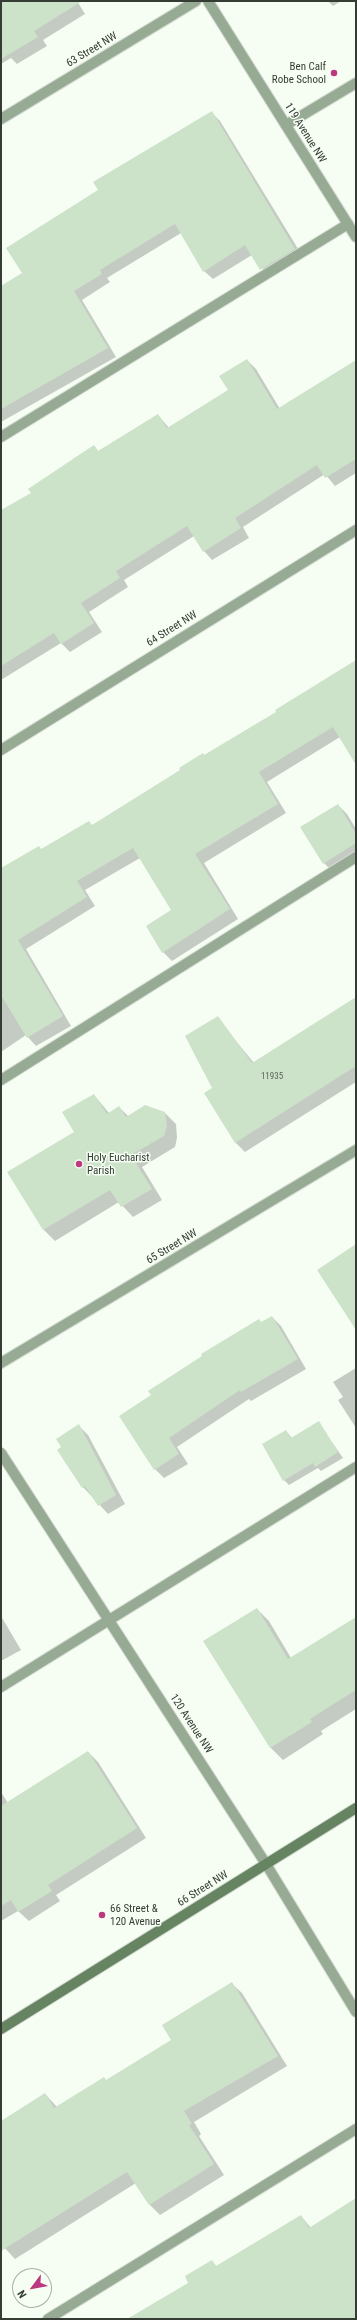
<!DOCTYPE html>
<style>
body{margin:0}
#map{position:relative;width:357px;height:2320px;overflow:hidden;background:#f6fef4;font-family:"Roboto Condensed",sans-serif}
canvas{display:block}
.frame{position:absolute;inset:0;border:2px solid #343c33;pointer-events:none}
.north{position:absolute;left:12px;top:2268px;width:40px;height:40px;box-sizing:border-box;background:#f6fef4;border:1px solid #a8b0a7;border-radius:50%;rotate:238deg;font-size:11px;font-weight:700;line-height:16px;text-align:center;color:#343c33}
.north::after{content:'';display:block;margin:auto;width:14px;height:18px;background:#bd397f;clip-path:polygon(50% 0,100% 100%,50% 72%,0 100%)}
</style>
<div id="map">
<canvas width="357" height="2320"></canvas>
<div class="frame"></div>
<div class="north">N</div>
</div>
<script>
const ctx = document.querySelector('canvas').getContext('2d');
ctx.lineJoin = 'round';
function fillPath(path, color) {
  ctx.fillStyle = color;
  ctx.fill(path, 'evenodd');
}
function stroke(path, color, width, dash) {
  ctx.strokeStyle = color;
  ctx.lineWidth = width;
  ctx.lineCap = dash ? 'butt' : 'round';
  ctx.setLineDash(dash || []);
  ctx.stroke(path);
}
function label(font, color, halo, rows, align = 'center') {
  ctx.font = font + ' "Roboto Condensed",sans-serif';
  ctx.lineWidth = 3;
  ctx.setLineDash([]);
  ctx.textBaseline = 'middle';
  ctx.strokeStyle = halo;
  ctx.fillStyle = color;
  for (const [text, x, y, turn = 0] of rows) {
    ctx.save();
    ctx.translate(x, y);
    ctx.rotate((+turn || 0) * Math.PI / 180);
    ctx.textAlign = isNaN(turn) ? turn : align;
    if (halo) ctx.strokeText(text, 0, 0);
    ctx.fillText(text, 0, 0);
    ctx.restore();
  }
}
fillPath(new Path2D(`
 M1,1H77L85,14L43,40L47,46L17,64L11,58L1,64Z
 M328,1H341L333,6Z
 M212,113L220,121L303,257L270,278L252,255L213,279L204,271L181,233L107,278L110,282L82,300L116,357L1,422V287L23,273L99,190Z
 M247,360L256,369L280,409L356,366V473L335,486L325,474L243,527L249,538L212,560L204,551L194,536L124,580L128,587L89,612L102,632L70,652L61,643L1,680V511L32,493L74,461L73,459L94,446L99,452L158,415L169,428L229,390Z
 M356,661V763L340,737L267,782L286,813L204,863L238,919L172,961L163,952L172,911L140,858L85,890L95,906L26,949L71,1026L36,1046L26,1035L1,1052V888L93,826L278,712Z
 M338,805L347,814L356,829V858L333,872L324,863Z
 M356,998V1082L245,1152L235,1142L213,1088L217,1018L254,1063Z
 M94,1095L109,1113L119,1107L128,1116L165,1113L176,1124L177,1138L175,1147L142,1167L162,1200L133,1217L119,1202L55,1241L44,1230L75,1132Z
 M272,1317L281,1326L306,1369L251,1401L249,1399L177,1447L188,1464L164,1478L155,1469L152,1396Z
 M356,1368V1428L338,1400L343,1397L333,1382Z
 M318,1422L343,1458L321,1471L318,1468L289,1485L284,1480L286,1431L292,1438Z
 M79,1426L88,1435L125,1504L108,1514L83,1487L62,1448Z
 M257,1609L269,1621L291,1658L356,1618V1709L321,1731L323,1734L283,1760L271,1748L205,1641Z
 M1,1616L21,1650L1,1661Z
 M88,1752L98,1762L146,1838L56,1895L60,1901L29,1921L18,1911L1,1921V1792L8,1803Z
 M231,1983L242,1993L287,2066L194,2122L201,2134L199,2136L224,2175L160,2215L150,2205L136,2183L15,2259L1,2244V2122L45,2094L57,2107L107,2081L172,2040Z
 M356,2199V2319H130L190,2283L212,2262L217,2267L301,2216L311,2228Z`), '#0003');
fillPath(new Path2D(`
 M1,1H82L34,31L38,37L1,59Z
 M212,111L295,249L260,270L245,245L203,272L175,224L100,270L102,274L74,291L108,348L1,409V286L22,273L6,248L98,190L93,182Z
 M247,359L277,409L356,360V459L325,478L317,465L235,518L241,528L203,552L187,526L116,571L120,578L81,603L94,623L61,644L54,633L1,666V510L31,493L28,489L94,445L98,451L158,414L167,428L228,390L219,376Z
 M356,660V765L333,727L259,772L278,804L195,854L230,909L162,953L146,926L171,910L133,848L77,881L87,897L18,940L63,1016L27,1038L1,995V868L39,846L41,849L89,821L92,825L180,770L179,768L203,753L204,755L276,712L275,710Z
 M338,804L356,834V843L323,864L300,827Z
 M356,997V1066L235,1143L204,1093L212,1088L185,1036L218,1016L252,1063Z
 M94,1094L107,1114L119,1106L126,1117L145,1105L165,1112L167,1126L164,1136L131,1155L152,1189L121,1207L110,1190L43,1230L7,1172L74,1132L62,1112Z
 M356,1244V1330L317,1270Z
 M272,1316L298,1359L241,1392L240,1390L169,1438L179,1454L154,1470L119,1416L151,1395L148,1391L202,1356L201,1354L259,1319L261,1322Z
 M319,1421L338,1452L315,1467L313,1463L283,1481L262,1444L286,1430L291,1438Z
 M79,1424L116,1495L98,1506L85,1486L82,1488L57,1450L61,1447L56,1439Z
 M257,1608L288,1659L356,1617V1690L310,1719L312,1722L270,1748L203,1641Z
 M88,1751L137,1828L48,1885L52,1891L18,1912L11,1900L1,1906V1806Z
 M232,1982L278,2056L184,2111L192,2124L189,2125L214,2164L149,2205L127,2172L1,2251V2121L45,2093L54,2108L104,2077L106,2080L171,2040L162,2025Z
 M356,2198V2319H127L188,2283L185,2276L212,2260L216,2266L301,2215L309,2228Z`), '#cce2c9');
const service = new Path2D(`
 M286,125L356,83
 M1,437L348,224
 M1,1080L356,857
 M1,1687L356,1467
 M48,2319L356,2129`);
const minor = new Path2D(`
 M208,1L356,237
 M1,119L196,1
 M1,750L356,530
 M1,1363L356,1150
 M1,1453L266,1864L356,2012`);
const secondary = new Path2D(`
 M1,2029L356,1808`);
stroke(service, '#d3dbd1', 12);
stroke(minor, '#d3dbd1', 12);
stroke(secondary, '#d3dbd1', 12);
stroke(service, '#96aa94', 10);
stroke(minor, '#96aa94', 10);
stroke(secondary, '#668362', 10);
for (const [x, y, r, color] of [
 [334,73,4,"#bd397f"],
 [79,1164,4,"#bd397f"],
 [102,1915,4,"#bd397f"]
]) {
  const dot = new Path2D();
  dot.arc(x, y, r, 0, 2 * Math.PI);
  ctx.fillStyle = color;
  ctx.fill(dot);
  stroke(dot, '#f6fef4', 1.5);
}
label('9px', '#5a6658', null, [
 ["11935",272,1077]
]);
label('11px', '#343c33', '#f6fef4', [
 ["63 Street NW",92,50,-31],
 ["119 Avenue NW",305,133,58],
 ["64 Street NW",172,629,-32],
 ["65 Street NW",172,1247,-31],
 ["120 Avenue NW",191,1724,57],
 ["66 Street NW",203,1889,-32]
]);
label('11px', '#343c33', '#f6fef4', [
 ["Ben Calf",326,67,"right"],
 ["Robe School",326,80,"right"],
 ["Holy Eucharist",87,1158],
 ["Parish",87,1171],
 ["66 Street &",110,1909],
 ["120 Avenue",110,1922]
], 'left');
</script>
